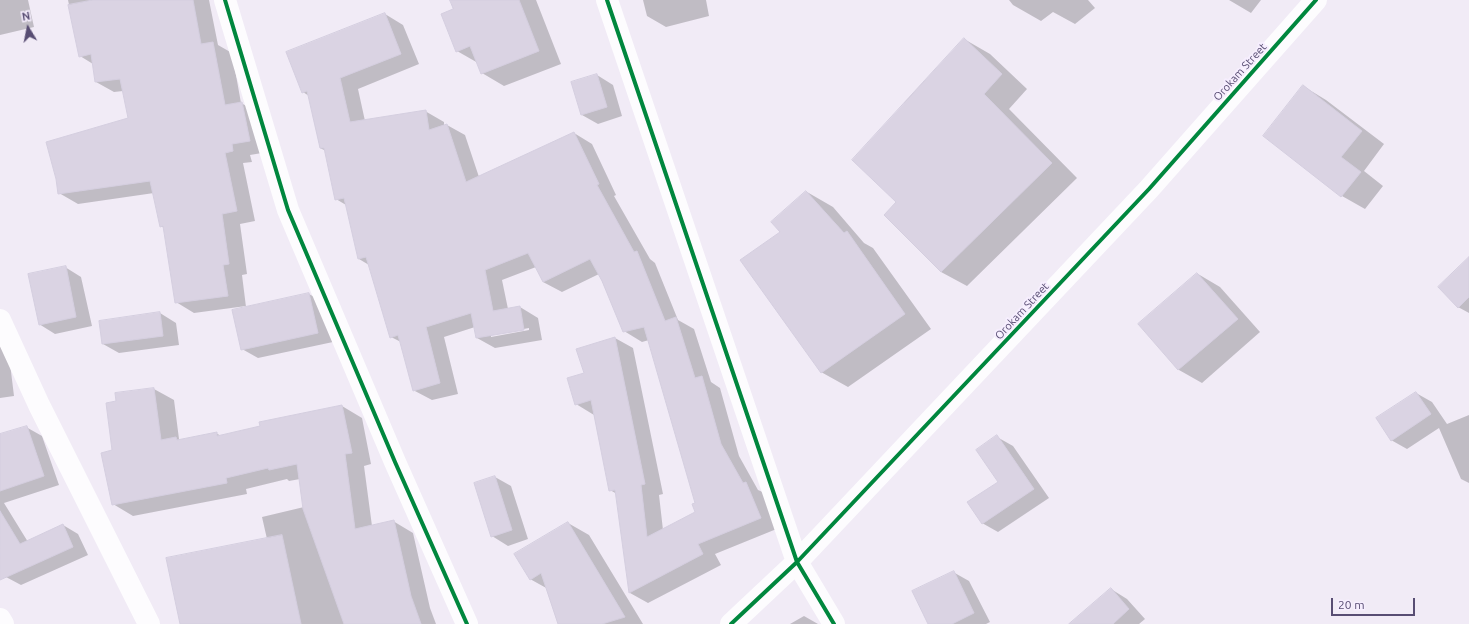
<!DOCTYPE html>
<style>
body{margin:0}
#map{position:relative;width:1469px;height:624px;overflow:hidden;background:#f1ebf6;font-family:Ubuntu,sans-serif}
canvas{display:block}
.north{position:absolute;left:8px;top:8px;width:40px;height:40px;-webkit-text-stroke:3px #f6eefe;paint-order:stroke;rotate:350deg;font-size:11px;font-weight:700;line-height:16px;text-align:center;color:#584d73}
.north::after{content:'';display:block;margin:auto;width:14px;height:18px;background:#584d73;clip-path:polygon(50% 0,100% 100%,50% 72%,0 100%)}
.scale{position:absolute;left:1331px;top:598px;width:84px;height:18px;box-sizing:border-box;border:2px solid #584d73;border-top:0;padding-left:5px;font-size:12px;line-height:14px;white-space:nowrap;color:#584d73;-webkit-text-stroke:3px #f6eefe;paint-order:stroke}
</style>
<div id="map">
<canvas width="1469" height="624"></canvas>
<div class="north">N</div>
<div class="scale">20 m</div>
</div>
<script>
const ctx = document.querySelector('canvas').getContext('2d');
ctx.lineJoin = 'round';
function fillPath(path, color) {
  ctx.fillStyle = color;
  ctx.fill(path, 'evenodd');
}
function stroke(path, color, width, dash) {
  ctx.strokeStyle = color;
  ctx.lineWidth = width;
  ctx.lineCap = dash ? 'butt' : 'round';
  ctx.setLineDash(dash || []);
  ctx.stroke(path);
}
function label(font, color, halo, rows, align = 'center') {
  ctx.font = font + ' Ubuntu,sans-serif';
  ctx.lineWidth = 4;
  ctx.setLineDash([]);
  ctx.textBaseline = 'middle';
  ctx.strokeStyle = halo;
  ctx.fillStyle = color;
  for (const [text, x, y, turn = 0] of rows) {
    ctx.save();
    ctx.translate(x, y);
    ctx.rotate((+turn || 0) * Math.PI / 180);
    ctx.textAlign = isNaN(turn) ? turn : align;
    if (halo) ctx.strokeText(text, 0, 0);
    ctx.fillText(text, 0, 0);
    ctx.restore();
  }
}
fillPath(new Path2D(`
 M0,0H28L34,27L0,35Z
 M68,0H209L218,45L232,53L241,103L261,114L268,152L250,155L252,162L243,163L255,221L240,224L247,274L242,275L246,307L309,294L325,303L333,342L258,358L242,349L246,306L194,313L176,302L164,228L161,226L154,193L78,204L59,193L57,178L129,119L123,91L114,92L96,82L93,64L80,56Z
 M451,0H536L561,64L504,86L482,73L478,63L457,51L455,10Z
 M643,0H706L709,16L666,27L647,16Z
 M1009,0H1088L1095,8L1075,24L1053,12L1041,21L1013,5Z
 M1229,0H1261L1251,13Z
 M385,14L403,25L419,64L358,89L365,121L425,111L444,122V126L447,125L465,135L479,177L574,133L592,144L616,195L614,196L650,259L655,263L678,320L694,329L711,382L720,388L739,456L758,490L765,493L779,528L715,554L721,565L648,603L630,593L617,494L610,490L594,415L576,404L585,373L577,350L615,338L633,348L663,494L659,495L663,530L697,512L696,503L649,340L642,342L624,331L599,274L562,292L543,282L536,267L502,280L508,309L520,307L538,318L542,340L495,348L477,338L475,327L444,337L458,394L432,400L413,390L401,342L391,337L369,265L359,259L346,205L336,199L326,151L320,148L309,96L303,92ZM529,328V330L491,337V335Z
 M964,39L990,54L1027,89L1009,109L1077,178L967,286L941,272L898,202L905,104L904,103Z
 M597,75L613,85L622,116L598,124L582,115Z
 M1303,86L1326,100L1384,144L1364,171L1383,186L1365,209L1342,196L1264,136Z
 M807,192L833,207L864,243L873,248L931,329L848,387L821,372L781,232Z
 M1469,259V313L1458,307Z
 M65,267L81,277L92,326L55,334L39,324Z
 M1198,274L1220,287L1260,332L1202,383L1179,370L1139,324Z
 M160,313L176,323L179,345L119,353L103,344Z
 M0,342L8,347L14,396L0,398Z
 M154,389L174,400L179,439L181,440L216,433L221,436L342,406L362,418L371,464L364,466L372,526L393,521L413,533L430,608L436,624H194L267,539L262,517L304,507L300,479L289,481L287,479L246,489L247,494L133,516L113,504V451L117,402Z
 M1416,393L1432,402L1447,424L1469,415V483L1461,479L1439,428L1407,449L1391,440Z
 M26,427L42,436L59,485L4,503L28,542L63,525L78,534L88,555L21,585L6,577L0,566V436Z
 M997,437L1013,446L1049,498L998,532L982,523L999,482Z
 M495,477L511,486L528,539L508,546L492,536Z
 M568,523L589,535L643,624H559L548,589L530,579Z
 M953,572L969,581L990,622L986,624H929Z
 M1111,589L1127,599L1145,619L1139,624H1071Z
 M804,616L818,624H790Z`), '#0003');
const building = new Path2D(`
 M93,0H193L201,44L213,42L225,105L242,102L250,141L232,144L233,151L225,153L237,211L222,214L229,264L223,265L228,296L175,303L163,226L160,227L150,181L58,194L56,179L46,142L128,118L120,79L95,82L91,54L79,57L68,5Z
 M450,0H519L539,51L481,74L470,46L456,52L441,14L453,9Z
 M385,13L401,54L340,78L350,122L426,110L429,130L447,124L466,182L574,132L599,184L597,185L634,252L637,251L665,321L676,317L695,378L702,376L721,444L743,483L746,482L761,518L698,544L703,554L629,593L615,490L609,491L591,400L575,405L567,378L584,373L576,349L615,337L645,484L641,485L647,537L695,512L692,504L695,503L644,327L623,332L602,281L590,259L543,282L528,253L485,270L493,311L520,306L524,330L476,338L471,313L426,327L440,383L413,391L398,335L390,338L366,257L358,259L344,198L335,200L324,148H320L307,91L302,93L286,52Z
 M964,38L1002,74L984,94L1052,163L941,272L884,215L896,202L852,160Z
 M597,74L607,107L581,115L571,82Z
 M1303,85L1362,131L1341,157L1361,172L1341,197L1263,136Z
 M806,191L844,233L847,231L905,314L821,373L740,260L780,232L771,222Z
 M1469,257V297L1458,308L1438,287Z
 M66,266L76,317L39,325L28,274Z
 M1197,273L1238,319L1178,370L1138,324Z
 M309,293L318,333L241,350L232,310Z
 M160,312L163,336L102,344L99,321Z
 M154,388L161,440L176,437L177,440L217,432V436L260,426L259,422L342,405L352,453L345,454L355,529L394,520L411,596L421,624H344L303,509L297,464L269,470L268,468L226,478L227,483L112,505L101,453L112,450L106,403L116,401L115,393Z
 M1416,392L1431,414L1391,441L1376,418Z
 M27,426L44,476L0,491V434Z
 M997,435L1034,489L982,524L967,502L998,482L976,450Z
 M495,476L512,530L491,537L474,483Z
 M0,511L20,544L63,524L73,547L0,580Z
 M568,522L625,617L602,624H558L541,573L530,580L514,554Z
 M282,535L301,624H180L166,558Z
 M954,571L974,613L952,624H928L912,591Z
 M1111,588L1129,609L1113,624H1069Z`);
fillPath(building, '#dad3e3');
stroke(building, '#d4cedf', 1);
stroke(new Path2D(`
 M225,0L288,210L395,462L467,624
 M607,0L797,562L834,624
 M0,320L39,405L149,624
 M0,619L3,624
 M731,624L797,562L1149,189L1316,0`), '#fdfcfe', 22);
stroke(new Path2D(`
 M225,0L288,210L395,462L467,624
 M607,0L797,562L834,624
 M731,624L797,562L1149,189L1316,0`), '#00873e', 4);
label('11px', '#584d73', '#f6eefe', [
 ["Orokam Street",1240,72,-48],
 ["Orokam Street",1022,311,-47]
]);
</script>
